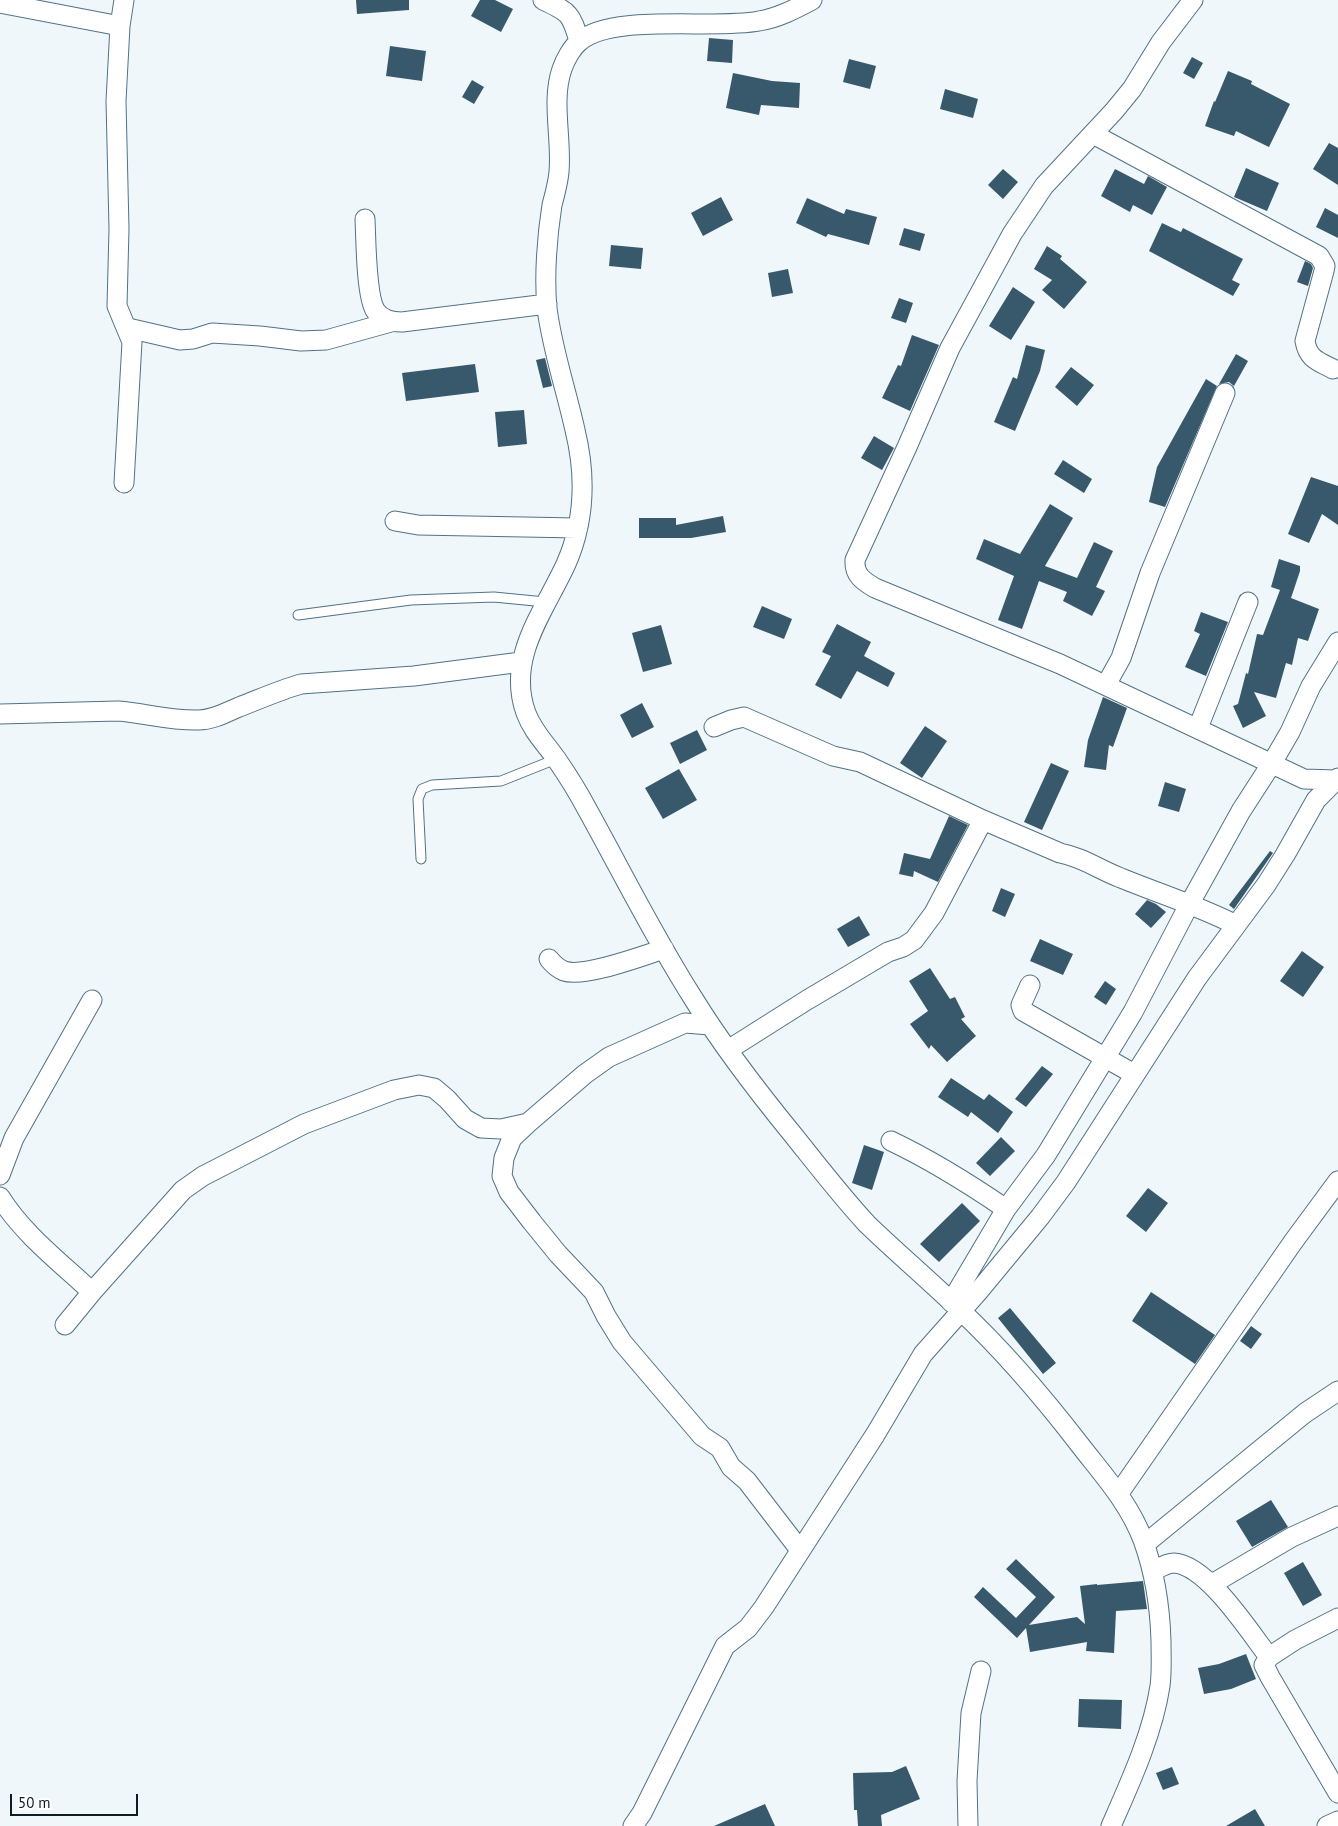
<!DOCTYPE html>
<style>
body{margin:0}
#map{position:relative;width:1338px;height:1826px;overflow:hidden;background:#f0f7fb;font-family:"PT Sans",sans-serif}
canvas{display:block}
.scale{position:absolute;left:10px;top:1794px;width:128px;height:22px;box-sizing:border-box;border:2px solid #0e1c24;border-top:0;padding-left:6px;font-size:15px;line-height:18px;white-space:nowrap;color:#0e1c24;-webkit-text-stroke:4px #fff;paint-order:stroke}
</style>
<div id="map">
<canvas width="1338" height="1826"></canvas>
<div class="scale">50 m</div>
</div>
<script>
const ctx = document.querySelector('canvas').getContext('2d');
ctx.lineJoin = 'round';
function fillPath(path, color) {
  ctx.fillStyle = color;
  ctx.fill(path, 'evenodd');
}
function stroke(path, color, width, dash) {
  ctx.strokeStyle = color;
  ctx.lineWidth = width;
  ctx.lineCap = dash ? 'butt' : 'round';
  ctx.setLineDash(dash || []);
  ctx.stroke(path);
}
fillPath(new Path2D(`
 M356,0H409V10L357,14Z
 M480,0H495L513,9L501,32L471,16Z
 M709,38L733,40L732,63L707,61Z
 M390,46L426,51L422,81L386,76Z
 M1192,57L1203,63L1194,79L1183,73Z
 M849,59L876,66L870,89L843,82Z
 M1228,71L1252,81L1251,84L1290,104L1269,147L1236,131L1234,136L1205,126L1214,101L1215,102Z
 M733,73L772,81L800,83L799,108L761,105L759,115L726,108Z
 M472,80L484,87L474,104L462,97Z
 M945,89L978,99L973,118L940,109Z
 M1329,143L1338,148V185L1313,169Z
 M1246,168L1279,183L1267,211L1234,197Z
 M1003,169L1018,182L1003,199L988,185Z
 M1115,169L1144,184L1148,176L1167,187L1152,215L1133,205L1130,212L1101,196Z
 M721,197L733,220L703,236L691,213Z
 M807,198L844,214L846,209L877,217L869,245L828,234L826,237L796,223Z
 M1325,208L1338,215V238L1316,227Z
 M1162,223L1181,232L1183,228L1243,259L1232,280L1240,284L1233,296L1149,251Z
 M904,228L925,234L920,251L899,245Z
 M611,245L643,248L641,269L609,266Z
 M1047,246L1062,256L1060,259L1087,282L1064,309L1042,290L1052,280L1034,269Z
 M1305,261L1311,264L1313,268L1308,286L1297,282Z
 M788,269L793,293L772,297L768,273Z
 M1013,287L1035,302L1011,340L989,326Z
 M899,298L913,303L906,323L891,318Z
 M912,335L939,345L910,411L882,398L898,365L901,366Z
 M1026,345L1045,350L1040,371L1015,431L994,422L1013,377L1017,379Z
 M1236,354L1248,361L1234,386L1229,382L1219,384Z
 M545,358L552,386L543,388L536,360Z
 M475,364L479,392L406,401L402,373Z
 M1071,367L1094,385L1077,406L1055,387Z
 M1206,379L1217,386L1165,507L1149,502L1157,467Z
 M524,410L527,444L498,447L495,412Z
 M874,436L894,448L882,470L861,458Z
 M1063,460L1092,479L1084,493L1054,474Z
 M1311,477L1338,486V525L1322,514L1309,543L1288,534Z
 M1050,504L1073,518L1045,566L1077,578L1094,542L1113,551L1096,587L1105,591L1092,616L1063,601L1067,592L1039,581L1022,629L998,620L1014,576L976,559L984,539L1020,554Z
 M723,516L726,532L691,538H639V518H676V525Z
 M1279,559L1300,566V571L1291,598L1319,609L1308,641L1298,638L1292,665L1286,663L1276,698L1254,692L1266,716L1243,728L1233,706L1238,704L1246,673L1248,674L1257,634L1263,635L1280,590L1271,587Z
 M762,606L792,619L784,639L753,627Z
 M1201,612L1228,622L1206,676L1185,667L1200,634L1194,631Z
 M837,624L871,642L864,656L895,673L888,687L857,671L841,699L815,685L831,656L822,652Z
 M661,625L672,664L643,672L632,633Z
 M1103,697L1127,708L1113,747L1109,745L1106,770L1084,767L1088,740Z
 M642,703L654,727L632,738L620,715Z
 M925,726L947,741L922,778L900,763Z
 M697,730L707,750L680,764L670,743Z
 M1051,763L1069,771L1042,830L1024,822Z
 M679,769L697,800L663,819L645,788Z
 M1165,782L1186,789L1179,812L1158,806Z
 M949,816L968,825L938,882L914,871L913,877L899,874L904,853L930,859Z
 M1270,851L1273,853L1234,909L1229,905Z
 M1001,888L1015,894L1005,917L992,911Z
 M1147,900L1156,904L1166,912L1151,928L1135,914Z
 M859,916L870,935L848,947L837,929Z
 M1040,939L1073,954L1063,975L1030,961Z
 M1302,951L1324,967L1303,997L1280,981Z
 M930,968L950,999L955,997L965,1017L961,1019L976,1036L947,1062L931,1045L929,1049L910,1024L928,1011L909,981Z
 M1105,981L1116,989L1106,1005L1094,997Z
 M1042,1066L1053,1074L1026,1107L1015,1099Z
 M951,1078L984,1100L989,1094L1013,1112L998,1133L971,1112L968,1117L938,1097Z
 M1001,1137L1015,1151L990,1176L976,1163Z
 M864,1145L884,1152L872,1190L852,1183Z
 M1148,1188L1168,1203L1146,1232L1126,1216Z
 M962,1203L980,1221L939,1262L920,1244Z
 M1151,1292L1215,1335L1195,1364L1132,1321Z
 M1010,1308L1056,1363L1043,1374L998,1318Z
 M1251,1326L1262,1334L1251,1349L1240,1341Z
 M1271,1500L1288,1527L1252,1547L1236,1521Z
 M1016,1559L1055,1597L1029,1625L1077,1617L1085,1624L1080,1586L1097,1584V1585L1143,1581L1147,1609L1116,1611L1114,1653L1086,1651L1087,1642L1030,1652L1026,1628L1017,1638L974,1597L983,1587L1016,1618L1036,1597L1006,1569Z
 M1303,1562L1322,1595L1303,1606L1284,1573Z
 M1246,1654L1256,1679L1231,1689L1204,1694L1198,1668L1219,1664Z
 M1079,1699L1122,1700L1121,1729L1078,1727Z
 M906,1766L920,1799L881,1815L882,1826H858L857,1810H854L853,1773L892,1772Z
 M1172,1767L1179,1784L1163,1790L1156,1773Z
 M765,1804L775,1826H714Z
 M1255,1809L1265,1826H1226Z`), '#38596b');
const lane = new Path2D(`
 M298,615L411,600L494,597L545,602
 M421,859L418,799L422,789L432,785L501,781L556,759`);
const street = new Path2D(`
 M543,0C569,12 571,13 579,41
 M812,0C795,9 778,18 759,21C714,30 614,13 580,41C572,47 565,60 562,69C551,100 562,139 559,172C558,183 555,194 552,205C547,236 544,277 547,308C552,349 566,389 575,430C586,475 585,521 566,564C544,612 506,658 526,713C533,732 546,744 557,760C568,776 578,792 587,809C622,872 654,937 693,998C723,1047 758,1092 794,1136C818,1166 841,1196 867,1224C897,1253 929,1280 959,1309C1004,1351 1043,1397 1080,1445C1104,1476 1129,1503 1143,1540C1155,1573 1160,1606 1161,1641C1161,1656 1162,1672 1160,1686C1153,1733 1130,1783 1111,1826
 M1193,0L1161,42L1132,89L1114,111L1044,186L1012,234L950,348L907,447L855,560C854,575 863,581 875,588L1060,664L1304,779L1336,780
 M0,3L120,26
 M1093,134L1319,256L1325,266L1324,271L1305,341C1308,359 1318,361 1333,369
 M365,219C366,239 366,294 375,310C381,320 392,322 402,322L547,304
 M128,328L180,340L193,339L212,333L260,336L301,341L326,340L391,322
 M124,483L132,342L117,306L119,229L116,101L120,26L124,0
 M395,521L418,525L577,528
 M1106,685L1121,658L1150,573L1225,393
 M0,714L118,711C145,713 171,721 199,720C213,720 227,712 239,707C260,699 280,690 301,684L414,676L521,662
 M714,727L731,720L744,717L833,756L860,762L983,820L1060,853C1082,857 1100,870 1121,878C1160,894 1199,906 1236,925
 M1198,728L1248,602
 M549,959C553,964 557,968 564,971C584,978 642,956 664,949
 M1030,985L1021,1005L1023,1011L1134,1074
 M710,1025L685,1023L609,1057L585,1074L528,1123L512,1138L504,1158L502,1176L509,1192L532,1222L558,1254L594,1292L606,1316L622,1342L702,1436L720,1448L731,1467L747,1481L800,1550
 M728,1050L807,1000L888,952L903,947L914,940L934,913L983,820
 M891,1141C933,1161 968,1183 1006,1209
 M0,1175L14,1138L92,1000
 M0,1197C23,1234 60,1262 92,1292
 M951,1302L1006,1209L1046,1155L1133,1012L1190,903L1241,811L1272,763L1290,732L1311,686L1338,642
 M65,1325L92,1292L183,1190L203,1176L304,1124L394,1090L419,1085L434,1088L447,1099L465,1119L481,1128L501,1129L528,1123
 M1119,1493L1293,1242L1338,1181
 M1145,1544L1305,1413L1338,1391
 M1153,1571C1159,1568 1167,1563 1174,1563C1207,1565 1249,1631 1269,1657
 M1212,1584L1292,1537L1338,1516
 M1338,1618L1295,1640L1269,1657L1264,1665L1270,1677L1338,1793
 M633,1826L642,1813L725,1646L748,1628L764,1607L875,1435L923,1354L978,1292L1040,1217L1066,1182L1197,978L1266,885L1285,855L1316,800L1338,778
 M968,1826L967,1781L971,1713L981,1671
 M1327,1826L1338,1821`);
stroke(lane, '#517286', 11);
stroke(street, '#517286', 21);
stroke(lane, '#fff', 9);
stroke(street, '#fff', 19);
</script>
